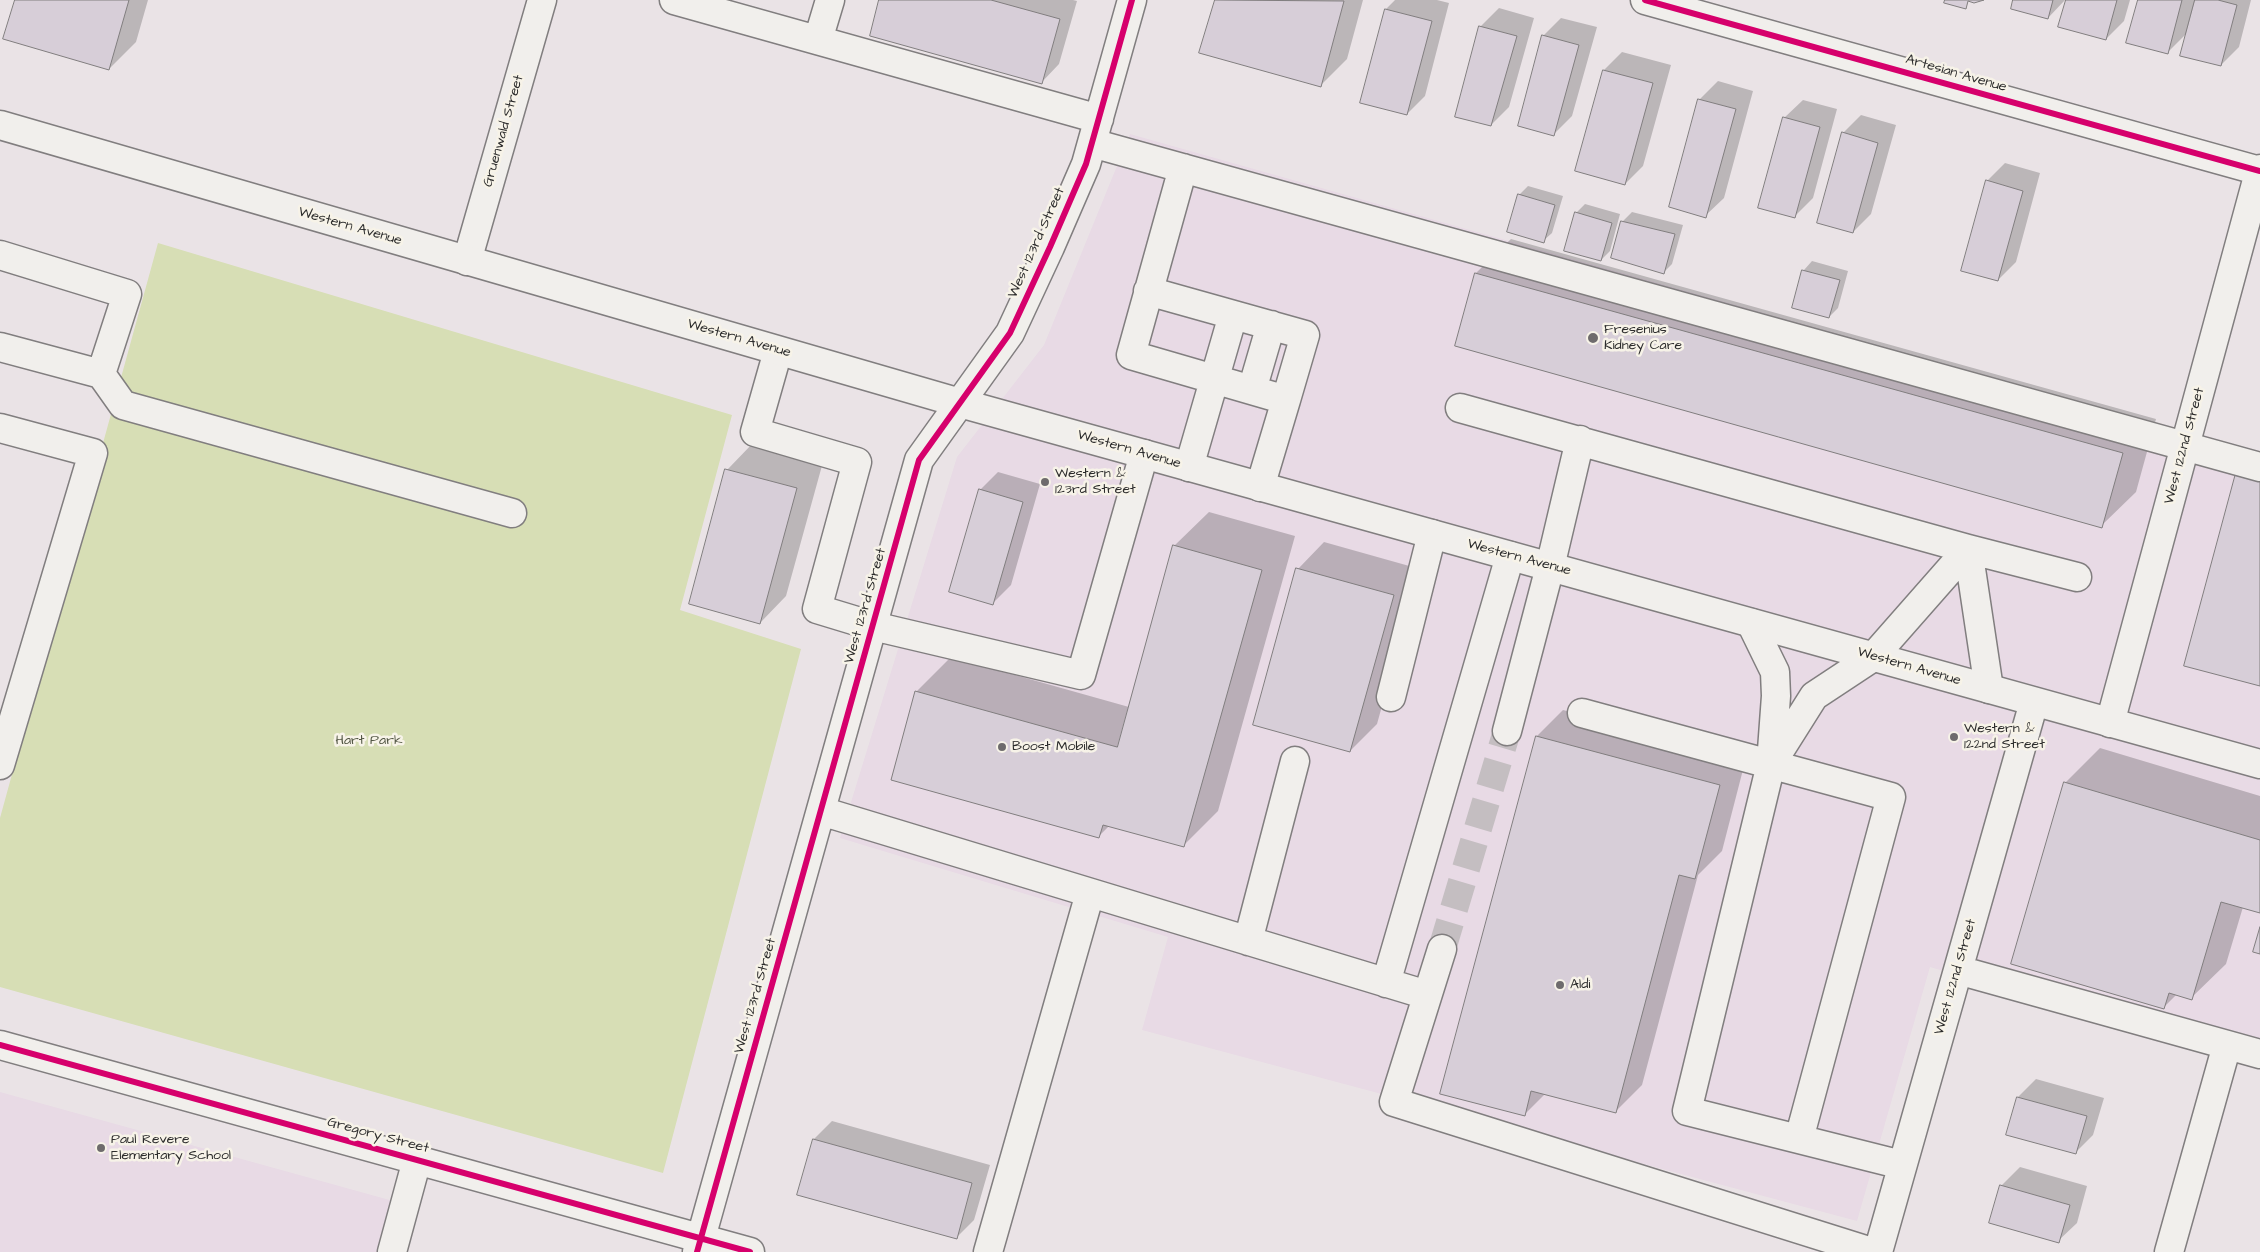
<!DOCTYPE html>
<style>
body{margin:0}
canvas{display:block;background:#eae3e6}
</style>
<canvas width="2260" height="1252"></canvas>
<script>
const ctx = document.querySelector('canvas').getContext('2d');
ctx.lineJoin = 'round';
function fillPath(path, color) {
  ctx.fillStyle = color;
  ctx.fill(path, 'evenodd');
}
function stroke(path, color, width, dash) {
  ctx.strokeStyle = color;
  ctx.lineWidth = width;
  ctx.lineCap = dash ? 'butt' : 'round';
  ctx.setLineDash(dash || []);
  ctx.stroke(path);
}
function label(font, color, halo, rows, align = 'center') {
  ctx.font = font + ' "Architects Daughter",sans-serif';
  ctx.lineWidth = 5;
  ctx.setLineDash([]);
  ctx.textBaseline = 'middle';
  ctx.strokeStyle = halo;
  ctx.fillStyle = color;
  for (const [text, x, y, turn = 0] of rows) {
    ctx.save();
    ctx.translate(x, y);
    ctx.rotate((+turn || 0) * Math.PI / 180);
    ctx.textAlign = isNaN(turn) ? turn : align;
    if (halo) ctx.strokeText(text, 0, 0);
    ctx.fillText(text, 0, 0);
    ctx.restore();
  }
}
fillPath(new Path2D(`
 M1130,134L2260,453V1062L1930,967L1857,1221L1142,1030L1168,937L840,838L957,457L1044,345Z
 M0,1092L404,1204L391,1252H0Z`), '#e8dae5');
fillPath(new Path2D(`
 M158,243L732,415L680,610L801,649L663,1173L0,987V818Z`), '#d7deb5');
fillPath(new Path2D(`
 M16,0H148L136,42L109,69Z
 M881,0H1073L1077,1L1059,64L1041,83Z
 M1216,0H1363L1347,59L1320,86L1201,52Z
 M1395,0H1437L1449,3L1425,96L1407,114L1386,9Z
 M2015,0H2065L2048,18Z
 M2067,0H2130L2124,21L2106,39Z
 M2139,0H2251L2239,47L2221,65L2187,33L2167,53Z
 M1499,8L1534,18L1509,107L1491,125L1480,27Z
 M1561,18L1597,27L1572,116L1554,134L1543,36Z
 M1622,52L1671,65L1643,166L1625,184L1604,70Z
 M1718,81L1753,91L1724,198L1705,216L1700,99Z
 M1803,100L1837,109L1813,198L1795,216L1784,118Z
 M1861,115L1896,125L1871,214L1853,232L1843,133Z
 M2005,163L2040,173L2016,262L1998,280L1987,181Z
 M1528,186L1563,196L1552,233L1543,241L1519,195Z
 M1585,204L1620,214L1610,251L1601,260L1576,213Z
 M1632,212L1683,225L1672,264L1663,273L1612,258L1623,221Z
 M1511,239L2156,419L2136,492L2101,526L1456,346L1476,273Z
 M1812,261L1848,271L1838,308L1829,317L1794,307L1804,270Z
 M753,443L823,462L786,596L760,623L727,470Z
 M998,472L1040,484L1011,585L993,603L980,490Z
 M1209,512L1295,536L1218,811L1184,845L1110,825L1098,837L892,779L917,691L951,657L1129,707L1174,546Z
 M1324,542L1420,569L1377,724L1350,751L1298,569Z
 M1563,710L1746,758L1722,851L1698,875L1642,1085L1615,1112L1546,1093L1524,1115L1537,736Z
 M2100,748L2260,796V912L2243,907L2226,964L2191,998L2177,994L2164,1007L2065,783Z
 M2036,1079L2104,1098L2093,1135L2075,1153L2018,1097Z
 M832,1121L990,1165L974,1220L956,1238L799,1194L814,1139Z
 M2020,1167L2087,1186L2077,1223L2058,1241L2002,1185Z`), '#0003');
const building = new Path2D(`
 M15,0H129L109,70L3,39Z
 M879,0H991L1060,19L1042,84L870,36Z
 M1215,0L1344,1L1321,87L1199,53Z
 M1945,0H1984L1974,3L1968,1L1966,9L1944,3Z
 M2013,0H2053L2048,19L2011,9Z
 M2066,0H2117L2106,40L2058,27Z
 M2138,0H2182L2168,54L2126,43Z
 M2195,0H2218L2237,5L2221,66L2180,56Z
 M1385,9L1432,21L1407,115L1360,103Z
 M1479,26L1517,36L1491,126L1455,117Z
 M1542,35L1579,45L1554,136L1518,126Z
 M1603,70L1653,83L1625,185L1575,171Z
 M1698,99L1736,109L1706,218L1669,207Z
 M1783,117L1820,127L1795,218L1758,208Z
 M1842,132L1878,143L1853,233L1817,223Z
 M1986,180L2023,191L1998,281L1961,271Z
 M1518,194L1555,205L1544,243L1507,232Z
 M1575,212L1612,223L1601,261L1564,251Z
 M1621,221L1675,234L1664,274L1611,258Z
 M1802,270L1840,280L1829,318L1792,308Z
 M1475,273L2123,453L2102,528L1455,346Z
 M725,469L797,488L760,624L689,604Z
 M2236,473L2260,479V686L2184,666Z
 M979,489L1023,502L993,605L949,592Z
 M1173,545L1262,570L1184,847L1103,825L1099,838L891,780L915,691L1117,747Z
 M1296,568L1394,595L1350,752L1253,725Z
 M1536,736L1720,785L1695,879L1679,875L1616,1113L1531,1091L1525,1116L1440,1094Z
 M2064,782L2260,840V913L2221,902L2192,1000L2169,993L2164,1009L2011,964Z
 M2260,927V954L2253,952Z
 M2017,1097L2087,1116L2076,1154L2006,1135Z
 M813,1139L972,1183L957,1239L797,1195Z
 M2000,1185L2070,1205L2059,1243L1989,1223Z`);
fillPath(building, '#d7ced8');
stroke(building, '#817e7f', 1);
stroke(new Path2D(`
 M1442,949L1507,731`), '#c4bec1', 28, [28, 14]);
const minor = new Path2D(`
 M674,0L1099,119
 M1645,0L2260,171
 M818,40L830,0
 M1092,143L2260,467
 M1183,168L1131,355L1286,400L1260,487
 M0,255L127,294L101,374L0,347
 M467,261L542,0
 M1148,291L1305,335L1286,400
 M778,351L755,432L857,462L817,609L873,626L1081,675L1144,454
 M101,374L123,405L512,513
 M1252,390L1271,325
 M1460,408L1968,549L2077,577
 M0,428L93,453L0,765
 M1189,467L1233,315
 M1968,549L1989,689
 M1751,623L1775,672L1776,696L1771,764L1687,1111L1902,1165
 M1391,697L1432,534
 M1582,713L1891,797L1799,1139
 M2110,723L2260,169
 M1507,731L1550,567L1580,440
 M1773,761L1814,696L1873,657L1968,549
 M821,811L1427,995
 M1248,941L1295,761
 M1442,949L1394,1102L1872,1252
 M1958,970L2260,1054
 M1386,983L1510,556
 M0,1045L750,1252
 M392,1252L417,1160
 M697,1252L919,460L1010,333L1050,247L1086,164L1132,0
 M988,1252L1090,893
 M1878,1252L2034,702
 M2169,1252L2227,1045`);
const major = new Path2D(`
 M0,125L960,403L2260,764`);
stroke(minor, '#817e7f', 31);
stroke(major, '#817e7f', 31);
stroke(minor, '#f1efec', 28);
stroke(major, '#f1efec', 28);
stroke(new Path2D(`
 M1645,0L2260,171
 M0,1045L750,1252
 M697,1252L919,460L1010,333L1050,247L1086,164L1132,0`), '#d6006c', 6);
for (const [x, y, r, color] of [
 [1593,338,6,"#6e6b6c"],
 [1045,482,5,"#6e6b6c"],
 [1954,737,5,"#6e6b6c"],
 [1002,747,5,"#6e6b6c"],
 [1560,985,5,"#6e6b6c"],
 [101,1148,5,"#6e6b6c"]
]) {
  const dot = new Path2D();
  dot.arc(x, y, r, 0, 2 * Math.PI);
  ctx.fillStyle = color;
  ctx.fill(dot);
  stroke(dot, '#f7f3e8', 2);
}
label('14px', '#2b2b2b', '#f7f3e8', [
 ["Artesian Avenue",1956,74,16],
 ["Gruenwald Street",504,131,-74],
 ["Western Avenue",350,227,16],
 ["West 123rd Street",1037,243,-66],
 ["Western Avenue",739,339,16],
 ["West 122nd Street",2185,446,-75],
 ["Western Avenue",1129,450,16],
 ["Western Avenue",1519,558,15],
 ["West 123rd Street",866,606,-74],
 ["Western Avenue",1909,667,16],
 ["West 122nd Street",1956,977,-74],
 ["West 123rd Street",756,996,-74],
 ["Gregory Street",378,1136,15]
]);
label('14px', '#2b2b2b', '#f7f3e8', [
 ["Fresenius",1604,330],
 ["Kidney Care",1604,346],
 ["Western &",1055,474],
 ["123rd Street",1055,490],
 ["Western &",1964,729],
 ["122nd Street",1964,745],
 ["Boost Mobile",1012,747],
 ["Aldi",1570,985],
 ["Paul Revere",111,1140],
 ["Elementary School",111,1156]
], 'left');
label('14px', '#525644', '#f7f3e8', [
 ["Hart Park",369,741]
]);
</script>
